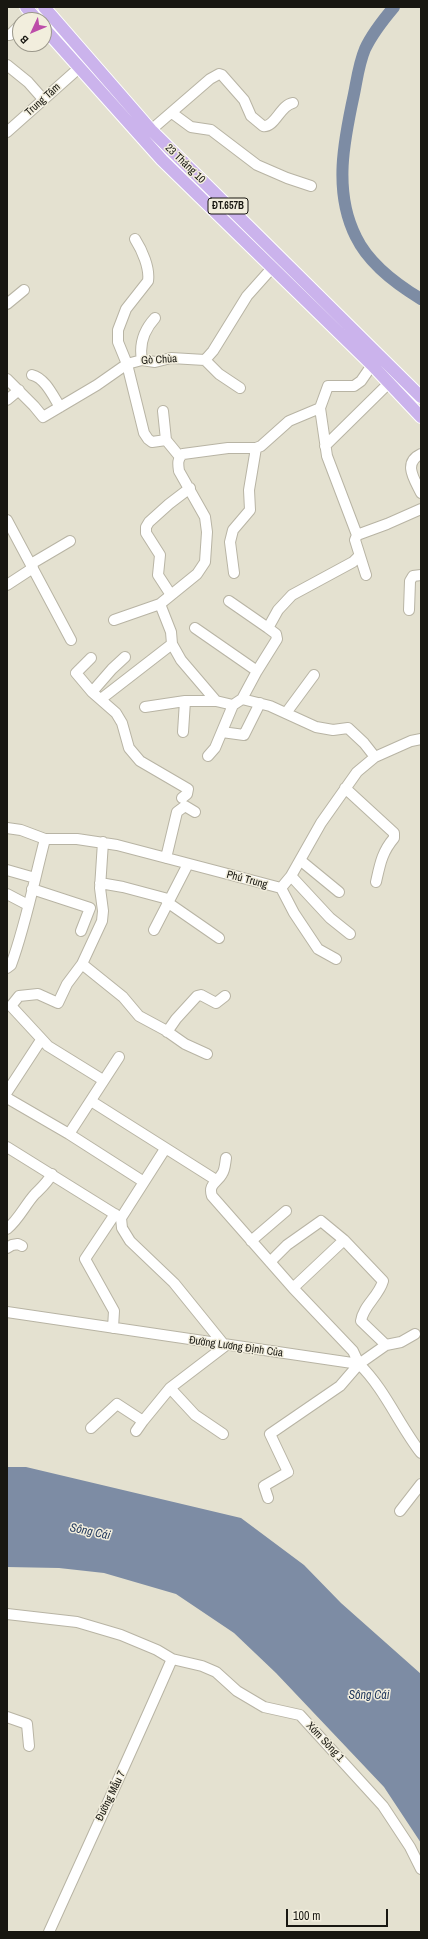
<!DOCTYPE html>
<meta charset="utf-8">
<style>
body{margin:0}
#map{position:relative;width:428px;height:1939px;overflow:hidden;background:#e4e1d0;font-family:"Archivo Narrow",sans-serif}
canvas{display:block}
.frame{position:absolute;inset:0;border:8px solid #181711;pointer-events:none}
.north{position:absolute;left:12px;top:12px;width:40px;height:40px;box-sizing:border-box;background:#f2eedd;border:1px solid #9b988b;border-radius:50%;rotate:226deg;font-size:11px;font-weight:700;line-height:16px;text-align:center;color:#181711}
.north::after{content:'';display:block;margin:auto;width:14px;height:18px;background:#bd4da9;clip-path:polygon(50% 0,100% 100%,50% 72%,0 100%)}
.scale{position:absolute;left:286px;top:1909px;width:102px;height:18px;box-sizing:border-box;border:2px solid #181711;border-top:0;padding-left:5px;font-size:12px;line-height:14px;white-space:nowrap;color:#181711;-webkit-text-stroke:3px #f2eedd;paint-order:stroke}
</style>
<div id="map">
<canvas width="428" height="1939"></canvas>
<div class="frame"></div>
<div class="north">B</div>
<div class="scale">100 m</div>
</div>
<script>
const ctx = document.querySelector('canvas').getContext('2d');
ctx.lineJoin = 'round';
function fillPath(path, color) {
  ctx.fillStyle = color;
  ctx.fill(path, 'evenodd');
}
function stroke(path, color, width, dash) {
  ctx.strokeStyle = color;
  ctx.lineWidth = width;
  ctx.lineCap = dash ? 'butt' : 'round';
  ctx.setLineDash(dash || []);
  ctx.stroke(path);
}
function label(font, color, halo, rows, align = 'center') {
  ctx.font = font + ' "Archivo Narrow",sans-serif';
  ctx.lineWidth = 3;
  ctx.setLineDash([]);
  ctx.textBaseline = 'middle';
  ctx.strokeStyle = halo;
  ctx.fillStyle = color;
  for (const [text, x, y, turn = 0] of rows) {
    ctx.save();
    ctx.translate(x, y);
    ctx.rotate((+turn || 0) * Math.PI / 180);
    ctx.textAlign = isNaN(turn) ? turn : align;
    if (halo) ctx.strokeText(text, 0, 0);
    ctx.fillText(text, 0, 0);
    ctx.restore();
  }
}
fillPath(new Path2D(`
 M7,1467H26L241,1518L304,1565L341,1603L421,1674V1843L384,1787L276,1673L234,1633L176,1594L104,1573L59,1568L7,1567Z`), '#7d8ca4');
stroke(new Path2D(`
 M394,7C383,20 372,34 365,49C359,63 357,79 354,94C344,140 333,192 356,237C369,264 396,284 421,299`), '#7d8ca4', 12);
const minor = new Path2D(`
 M7,35H10L20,25
 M7,65L28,82L43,99
 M172,113L191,127L211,130L257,165L287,178L311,186
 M151,130L210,79L219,74L222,75L244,100L251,116L263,126C275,128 280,105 293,103
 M7,132L79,68
 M135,239C142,250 150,268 148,281L126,309L118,330V342L127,364L144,433L148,439L152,442L166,440
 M7,304L24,290
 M142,360C139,344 144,330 155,318
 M205,360L219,374L240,388
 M32,375C45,378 53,396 60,407
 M7,379L34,406L43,417L97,385L127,364L142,360L155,362L171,358L205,360L213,351L247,296L272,268
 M7,400L19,390
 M320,408L327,456L357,535
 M163,411L166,440L180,457
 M325,446L389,383
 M421,454C402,463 415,480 421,493
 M7,520L71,640
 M31,564L70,541
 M234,573L230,542L233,530L250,510L249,490L256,448
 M366,575L355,540L357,535L387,524L421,509
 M7,585L33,568
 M171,595L158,575L160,555L146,533V527L149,522L169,504L190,488
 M229,601L268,628
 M160,604L197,574L205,562L207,532L205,517L179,471C178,464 177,459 183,454L228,448H256L261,446L289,421L320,408L328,386H354L361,381L372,365
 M409,610L410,581L413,576L421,575
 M114,620L160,604L171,632L172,644L181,660L216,701L233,705L242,699L270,706L316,727L333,730L348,728L364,743L375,757
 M195,628L257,671L242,699
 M91,658L76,673L92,692L116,713L122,723L129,748L140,761L188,789L187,794L182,798
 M257,671L277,639L276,634L268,628L278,610L292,595L353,562L359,556
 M92,692L112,669L125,657
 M101,699L172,644
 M145,707L185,701H216
 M286,713L314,675
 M183,732L185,701
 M222,732L244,735L260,703
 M208,756L215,748L233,705
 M345,788L394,833V838C382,852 380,864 376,882
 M7,828L21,830L45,839H77L117,845L281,888L291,876L321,823L357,772L375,757L411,741L421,739
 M103,842L100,888L103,911L102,921L82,964L123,997L139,1016L165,1030L185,1044L207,1054
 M166,858L177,812L185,806L195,812
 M300,860L339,892
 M7,870L35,878
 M291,876L330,918L350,934
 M100,883L123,887L168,899
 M281,888L294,913L318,949L336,959
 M32,889L90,908L81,931
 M7,894L28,905
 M167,902L219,938
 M154,930L188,864
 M82,964L67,984L58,1003L38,994L19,996L11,1006L48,1046L103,1080
 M7,968L11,965C26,924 34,881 45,839
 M167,1032L176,1019L197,996L201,995L216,1003L225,996
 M7,1092L41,1040
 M7,1098L69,1134L144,1182
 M91,1101L216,1180
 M69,1134L119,1057
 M7,1147L121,1218
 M226,1158C225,1164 225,1170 222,1174C217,1183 208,1184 212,1196L293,1288L353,1351L359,1364
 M7,1229C19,1219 25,1205 35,1194C42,1187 47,1183 52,1174
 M344,1240L383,1281C379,1296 363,1306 361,1321L386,1345
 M251,1241L286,1211
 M7,1248L12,1245L18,1244L22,1246
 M270,1262L287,1245L321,1221L344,1240L293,1288
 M7,1312L359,1364C385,1389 399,1425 421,1453
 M113,1328L114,1311L85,1259L115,1214
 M170,1388L195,1415L223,1434
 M91,1428L117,1404L143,1421L170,1388L225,1346L174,1283L130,1241L122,1228L121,1218L165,1149
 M136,1431L143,1421
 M268,1498L264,1486L288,1472L270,1434L340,1386L359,1364L386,1345L401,1342L415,1334
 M400,1511L421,1484
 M7,1614L77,1622L121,1635L157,1650L172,1659L202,1666L216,1672L237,1691L264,1707L300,1715L383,1806L410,1847L421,1869
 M7,1717L27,1724L29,1746
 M49,1932C90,1841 132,1751 172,1659`);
const major = new Path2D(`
 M26,7L37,20
 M44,7L151,130L421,397
 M44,28L162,160L372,365L421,417`);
stroke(minor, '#b8b4a4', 12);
stroke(major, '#fff', 14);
stroke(minor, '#fff', 10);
stroke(major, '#cbb3ec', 12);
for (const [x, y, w] of [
 [228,206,40]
]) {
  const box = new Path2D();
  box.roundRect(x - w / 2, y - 8, w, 16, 3);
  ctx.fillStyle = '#f2eedd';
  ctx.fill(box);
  stroke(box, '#181711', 1);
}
label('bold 10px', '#181711', null, [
 ["ĐT.657B",228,206]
]);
label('11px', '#181711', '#f2eedd', [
 ["Trung Tâm",43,100,-42],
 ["23 Tháng 10",185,164,44],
 ["Gò Chùa",159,360,-3],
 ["Phú Trung",247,880,15],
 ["Đường Lương Định Của",236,1347,8],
 ["Xóm Sông 1",325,1742,47],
 ["Đường Mẫu 7",111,1796,-64]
]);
label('italic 12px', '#22395d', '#f2eedd', [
 ["Sông Cái",90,1532,12],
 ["Sông Cái",369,1696]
]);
</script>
